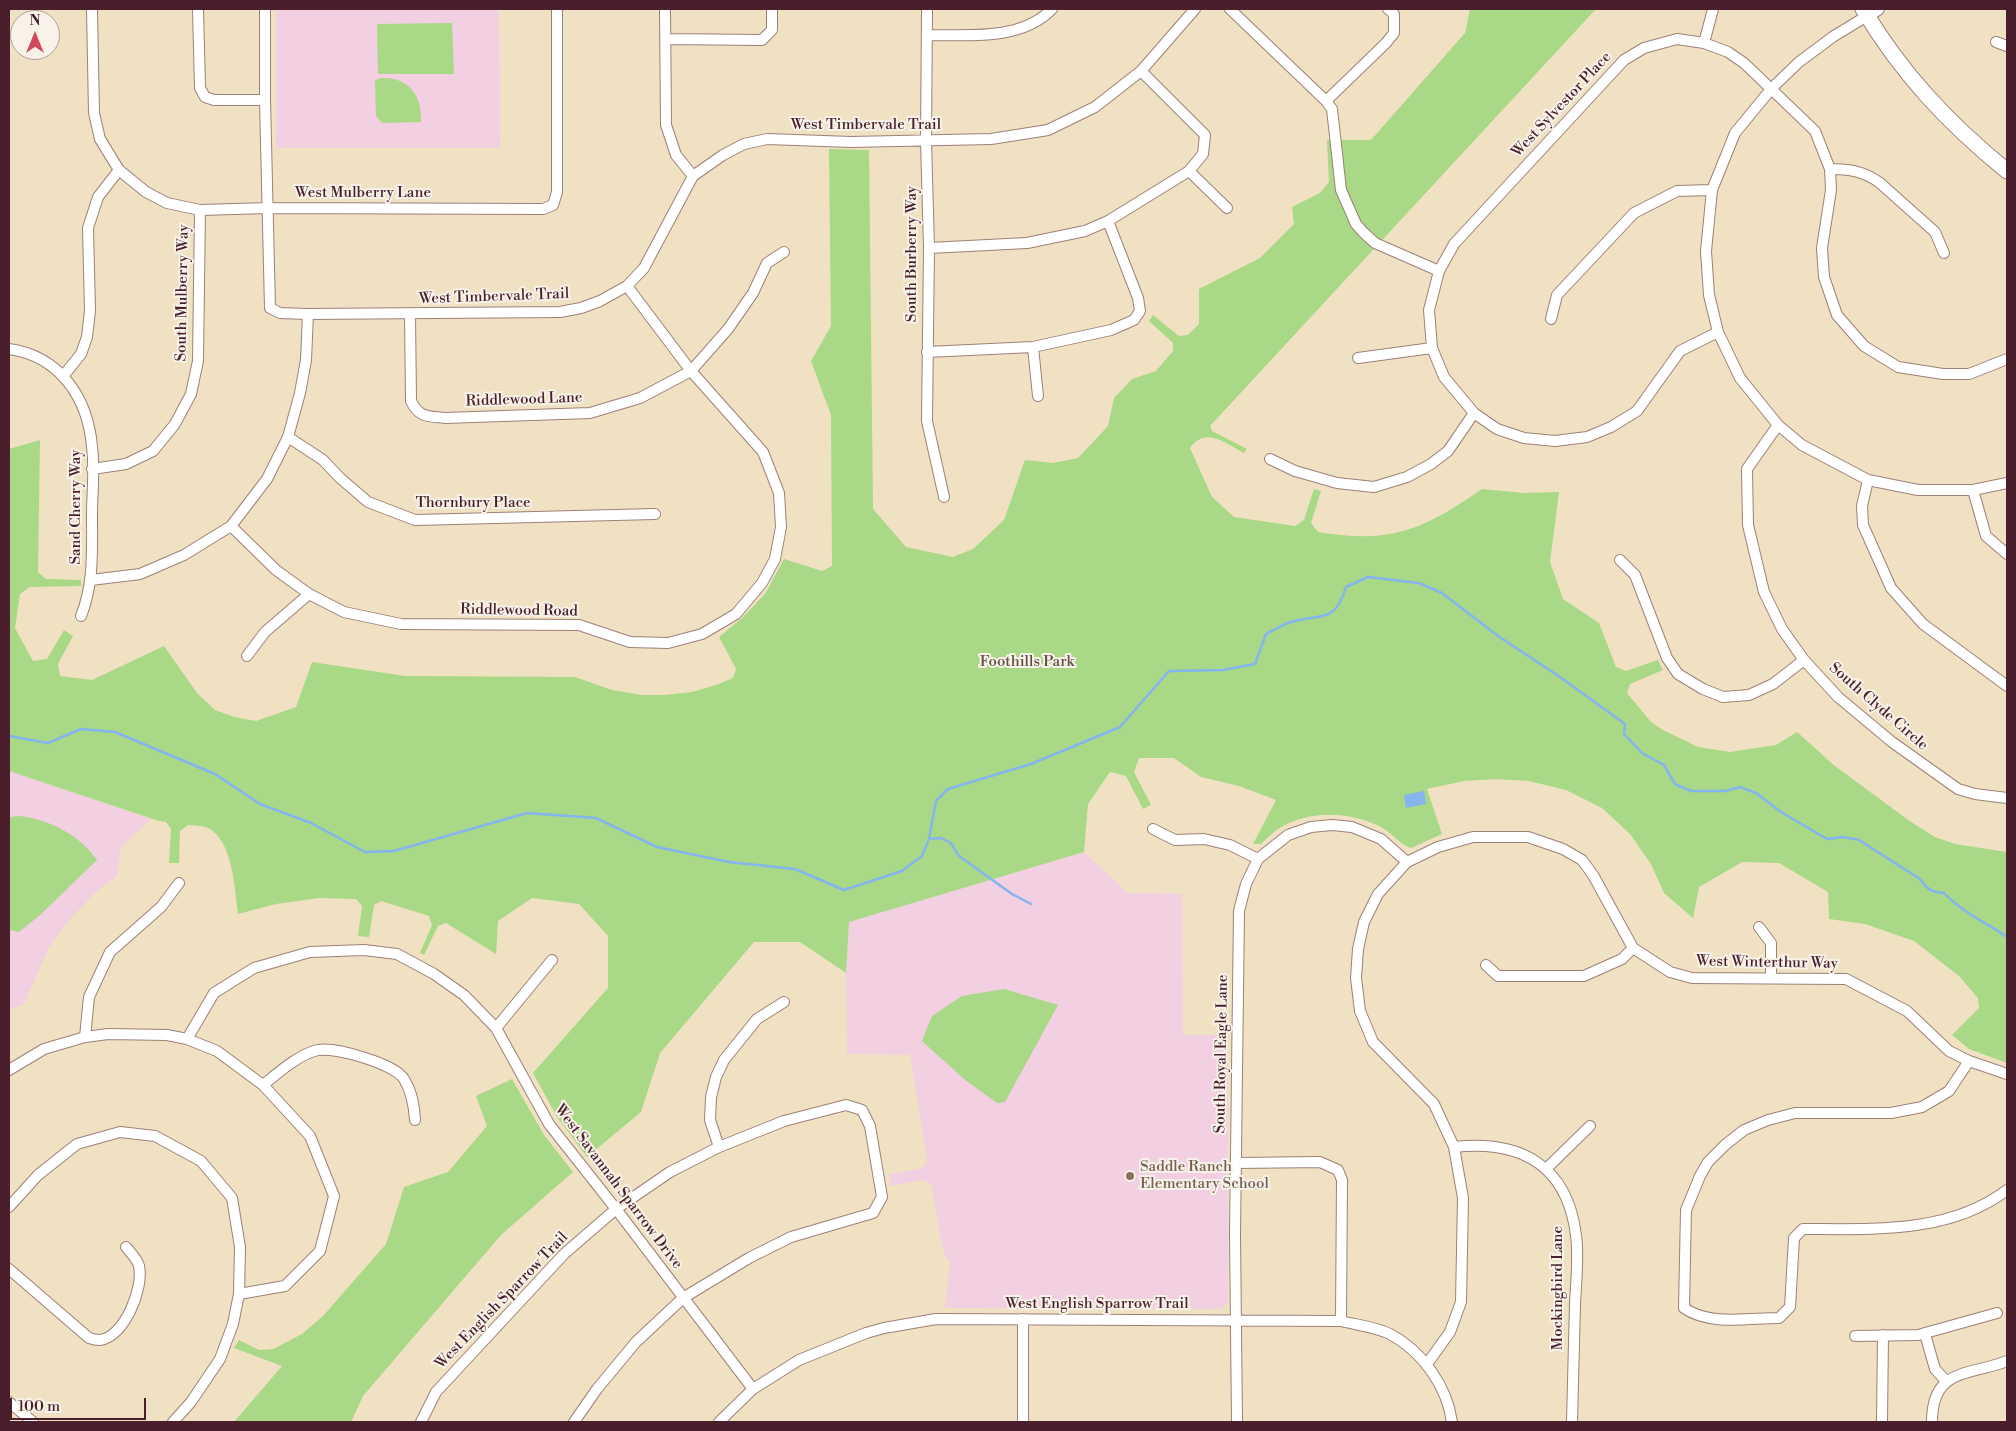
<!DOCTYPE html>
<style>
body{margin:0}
#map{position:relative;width:2016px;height:1431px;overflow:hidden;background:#f0e1c3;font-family:"Libre Bodoni",serif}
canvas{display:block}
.frame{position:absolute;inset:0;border:10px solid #4a1f2b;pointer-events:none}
.north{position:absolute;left:10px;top:10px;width:50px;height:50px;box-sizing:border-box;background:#f7f3e8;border:1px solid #b29e9c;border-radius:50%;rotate:0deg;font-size:14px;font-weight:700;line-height:20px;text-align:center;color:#4a1f2b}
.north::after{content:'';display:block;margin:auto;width:18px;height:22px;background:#d1495b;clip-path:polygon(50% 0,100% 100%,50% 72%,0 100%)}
.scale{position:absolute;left:10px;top:1398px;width:136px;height:22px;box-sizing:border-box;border:2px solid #4a1f2b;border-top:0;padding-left:6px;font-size:15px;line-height:18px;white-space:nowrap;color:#4a1f2b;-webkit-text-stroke:4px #f7f3e8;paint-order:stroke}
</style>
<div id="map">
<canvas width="2016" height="1431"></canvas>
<div class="frame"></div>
<div class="north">N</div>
<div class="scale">100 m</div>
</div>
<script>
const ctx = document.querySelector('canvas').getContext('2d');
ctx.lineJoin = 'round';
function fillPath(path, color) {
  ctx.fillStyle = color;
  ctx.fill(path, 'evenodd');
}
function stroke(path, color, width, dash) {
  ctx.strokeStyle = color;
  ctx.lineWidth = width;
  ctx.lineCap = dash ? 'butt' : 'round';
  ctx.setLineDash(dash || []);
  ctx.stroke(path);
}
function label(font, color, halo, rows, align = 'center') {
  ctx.font = font + ' "Libre Bodoni",serif';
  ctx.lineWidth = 4;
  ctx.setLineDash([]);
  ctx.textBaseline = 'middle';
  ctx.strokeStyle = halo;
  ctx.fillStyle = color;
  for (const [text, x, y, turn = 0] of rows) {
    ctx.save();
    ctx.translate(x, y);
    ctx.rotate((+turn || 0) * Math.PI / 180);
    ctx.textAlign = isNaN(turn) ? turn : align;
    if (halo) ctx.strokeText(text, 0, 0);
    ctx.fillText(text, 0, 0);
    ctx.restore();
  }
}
fillPath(new Path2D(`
 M276,9H499L500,148H276Z
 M9,771L151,819L121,847L117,876L98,890L69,920L49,947L24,1004L9,1010Z
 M1084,852L1128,893L1182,894L1183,1035H1228V1302L1221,1309L945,1308L950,1263L943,1250L931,1185L923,1180L890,1186L889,1174L923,1168L927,1160L910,1055L847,1054L846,973L849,922Z`), '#f2cfe1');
fillPath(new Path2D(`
 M1470,9H1596L1210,426L1212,431L1247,449L1244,453C1225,443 1206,426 1190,448L1212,497L1234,517L1295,526L1304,520L1314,489L1321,491L1311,523L1318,532C1391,544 1423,530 1482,489L1524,493L1559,492L1550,562L1563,599L1599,623L1616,667L1626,671L1658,660L1663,670L1630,684L1627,693L1651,722L1663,730L1698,747L1730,752L1776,745L1797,732L1835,766L1911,822L1935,837L1955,844L2007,852V1063L1969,1049L1952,1035L1979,1008L1978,998L1959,976L1914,941L1865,924L1829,919L1828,892L1779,863L1742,862L1699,887L1693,918L1664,893L1651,864L1630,834L1602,808L1566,790L1529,781L1495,779L1464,781L1427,789L1442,834L1411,848C1399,844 1391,832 1379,826C1348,811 1308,810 1278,829C1272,833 1266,839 1261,844H1253L1276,800L1239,786L1201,777L1174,758H1139L1134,772L1151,805L1143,809L1126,776L1110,772L1088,804L1084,852L849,922L846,973L800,942H754L660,1053L641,1112L587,1157L557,1117L533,1073L608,988V936L579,904L532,898L498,921L496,954L446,923L438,926L424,955L420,953L432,925L429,916L381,901L374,905L369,937L358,936L362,906L356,899L319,898L276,904L238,914C235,891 233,840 208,828C203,825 194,826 188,825L180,831L179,863H169L171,829L166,822L159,821L9,771V449L40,440L38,572L46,579L81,580V586L30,587L20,594L15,628L33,661L47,659L64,630L73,636L58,664L60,676L92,680L164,646L197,693L215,710L234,717L256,721L296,707L312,662L405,676L575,677L612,690L642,695H665L692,692L716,685L733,678L736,669L719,637L742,618L765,594L784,559L822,571L832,566L831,415L811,361L831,326L829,149L869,150L873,509L906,547L953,557L973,549L1004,520L1025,460L1053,463L1078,458L1108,426L1114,398L1132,379L1156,371L1173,351V343L1149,321L1153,315L1179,336L1188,335L1199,324V289L1260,258L1294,224L1292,207L1320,193L1329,182L1327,140H1371L1465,33Z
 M452,23L454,74H378L377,24Z
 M381,78C409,77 422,95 421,122L382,123L376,116L375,80Z
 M21,816C52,821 78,834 97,860L40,915L19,932L9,930V817Z
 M1004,989L1058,1005L1005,1102L997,1103L964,1079L922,1041L932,1016L962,996Z
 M512,1079L544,1135L573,1172L501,1235L363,1396L351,1422H234L282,1366L234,1348L239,1340L259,1350L273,1349L302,1334L323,1316L386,1244L404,1187L448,1172L487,1126L476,1096Z`), '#a9d886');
fillPath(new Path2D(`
 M1424,791L1426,804L1406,808L1404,795Z`), '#85b4ef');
stroke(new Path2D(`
 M9,736L48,743L81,729L115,732L215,774L260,804L311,823L365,852L394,851L527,813L596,818L657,847L729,862L795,869L844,890L902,871L922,856L929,839L936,801L948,789L1031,764L1120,727L1169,671L1223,670L1255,664L1266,634C1274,630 1283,624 1291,622C1322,613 1335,624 1346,587L1368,577L1419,583L1442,593L1498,636L1560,677L1625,724L1624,734L1642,753L1664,765L1675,784L1691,791H1725L1740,787L1756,793L1781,812L1827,839L1843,837L1859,840L1920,879C1927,889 1931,892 1944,893C1964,914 1984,921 2007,937
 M929,839L941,838L951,843L959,856L1012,894L1031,904`), '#85b4ef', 2.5);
const minor = new Path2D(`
 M92,9L94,113L100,139L119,170L146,192L167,203L200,210L269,208L543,209L553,205L557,192V9
 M198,9L200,88L205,97L214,100H265
 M265,9V100L270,308L280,313L308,314L560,312L581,308L600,301L627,286L644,268L693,176L723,155L744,144L767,139L851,142L991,139L1048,130L1095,107L1141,71L1195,9
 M665,9L666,125L676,155L693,176
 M927,9L926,141L929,248L927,421L944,497
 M1230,9L1326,101L1332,109L1341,190L1356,224L1363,232L1375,243L1439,271
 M1867,16L1834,36L1799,62L1772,88L1735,133L1712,190L1706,251L1709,295L1718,332L1740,378L1778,425L1802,445L1868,480L1918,490H1973L2007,483
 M927,35C968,35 1021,41 1052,9
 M665,39L762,40L772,30V9
 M1996,42L2007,46
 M1704,43L1713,9
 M1326,101L1386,43L1394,33V14L1388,9
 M1830,169C1849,169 1864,171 1880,183L1935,232L1944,253
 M1189,171L1227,208
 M929,248L1027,243L1085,231L1108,221L1189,171L1203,154L1205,135L1141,71
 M410,314L411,401C419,418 428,416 445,418L590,413L640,398L691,371L728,329L753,293L767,263L784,252
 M1551,319L1557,295L1634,213L1677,191L1712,190
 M1718,332L1680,351L1637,411L1611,427L1587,437L1555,441L1524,438L1497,429L1474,413L1444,377L1432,348L1429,310L1439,271L1454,244L1624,60L1644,48L1677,39L1704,43L1728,52L1744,63L1815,131L1830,169L1831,190L1822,248L1824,277L1837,315L1864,346L1898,367L1943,374H1969L2007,359
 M1033,347L1038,396
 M9,349C60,356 88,398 92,447C95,469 92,493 92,515C92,550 94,584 81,616
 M927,352L1033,347L1111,330L1134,320L1140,311L1138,298L1108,221
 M1358,358L1432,348
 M64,375L81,354L87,337L90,311L88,228L98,197L119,170
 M1778,425L1747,469L1748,525L1764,592L1782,629L1804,660L1838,697L1892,742L1958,789L1975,794L2007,798
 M288,437L323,460L340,478L368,502L415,520L655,514
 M1270,459L1295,471L1337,483L1374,487L1407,477L1431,464L1448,451L1474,413
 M92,469L126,464L153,451L175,424L191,394L198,361L200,210
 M1868,480L1862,506L1863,525L1891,588L1923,624L2007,686
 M1973,490L1986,536L2007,554
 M231,526L276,570L309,594L344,612L401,624L579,625L630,642L668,643L702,634L736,614L762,583L775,559L781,527L779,493L763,452L691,371L627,286
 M1620,560L1635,575L1667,658L1678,674L1703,689L1723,697L1749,695L1773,684L1804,660
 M91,580L140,574L184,555L231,526L267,479L288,437L300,393L306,360L308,314
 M247,656L265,632L309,594
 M1153,829L1175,840L1204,839L1230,845L1258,859
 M1759,927L1771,943V978
 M1486,965L1498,976H1584L1622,959L1633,948
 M496,1028L552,960
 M85,1037L89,997L110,952L161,907L179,883
 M187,1039L214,993L254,968L310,952L364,950L397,954L434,974L464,995L496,1028L549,1124L616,1209L753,1389
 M1969,1061L1949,1091L1922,1107L1891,1113H1795L1768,1120L1744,1130L1725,1145L1708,1162L1700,1176L1686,1210L1684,1308C1710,1326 1749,1318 1779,1318L1790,1307L1794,1238L1803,1229C1873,1229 1949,1234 2007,1190
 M9,1070L44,1049L85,1037L108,1034L167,1035L187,1039L217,1051L263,1085L310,1136L334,1196L320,1251L285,1286L239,1294
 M263,1085C278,1073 299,1054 318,1050C336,1047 395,1064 404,1079C412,1092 414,1105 415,1120
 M719,1147L710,1120L711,1097L716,1077L724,1060L757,1019L784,1002
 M1454,1147C1521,1140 1567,1165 1576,1235C1579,1257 1576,1282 1575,1304C1574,1343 1573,1383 1572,1422
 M1236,1163L1320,1162L1338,1170L1342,1180L1341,1321
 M1547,1168L1590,1126
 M9,1207L38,1175L77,1144L120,1132L155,1136L201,1161L232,1198L240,1247L239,1294L233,1324L220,1359L191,1402L173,1422
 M9,1269L89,1338C92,1339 97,1340 100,1340C125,1337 144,1287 139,1266C138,1260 130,1252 126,1247
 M1023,1319V1422
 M1925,1334L1935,1369L1946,1381
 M1855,1336L1918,1335L1997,1313
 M1427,1364L1450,1332L1461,1302L1463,1198L1454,1147L1434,1104L1373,1042L1360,1011L1356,978L1358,949L1364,922L1378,894L1407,862L1438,847L1473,837H1528L1563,849L1582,860L1593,875L1633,948L1670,972L1692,978L1846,979L1907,1011L1949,1051L1969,1061L2007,1074
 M9,1402L33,1422
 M421,1422L436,1392L564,1254L616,1209L670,1172L719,1147L784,1121L846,1105L862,1110L870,1126L882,1197L873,1213L791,1237L749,1258L683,1298L636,1342L597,1389L574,1422
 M719,1422L753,1389L799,1360L866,1333L884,1328L936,1319L1341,1321C1357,1325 1376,1327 1390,1334C1422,1351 1447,1386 1452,1422
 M1237,1422L1235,1235L1239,911L1246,884L1258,859L1288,835L1311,827L1332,825L1352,827L1381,839L1407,862
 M1882,1422L1883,1335
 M1932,1422C1932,1368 1968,1376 2007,1361`);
const tertiary = new Path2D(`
 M1867,16L1878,9`);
const secondary = new Path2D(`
 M1863,9C1902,74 1948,123 2007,171`);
stroke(minor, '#9d8077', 12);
stroke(tertiary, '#9d8077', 14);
stroke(secondary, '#9d8077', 17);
stroke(minor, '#fff', 10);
stroke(tertiary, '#fff', 12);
stroke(secondary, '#fff', 15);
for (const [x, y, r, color] of [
 [1130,1176,5,"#8d6e63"]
]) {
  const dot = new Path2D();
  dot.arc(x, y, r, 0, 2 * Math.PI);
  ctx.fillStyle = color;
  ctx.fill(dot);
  stroke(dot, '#f7f3e8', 2);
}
label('15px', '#4a1f2b', '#f7f3e8', [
 ["West Sylvestor Place",1562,105,-47],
 ["West Timbervale Trail",866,125],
 ["West Mulberry Lane",363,193],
 ["South Burberry Way",912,254,-90],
 ["South Mulberry Way",183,293,-89],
 ["West Timbervale Trail",494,297,-2],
 ["Riddlewood Lane",524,400,-2],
 ["Thornbury Place",473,503],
 ["Sand Cherry Way",76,507,-90],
 ["Riddlewood Road",519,611,1],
 ["South Clyde Circle",1878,707,41],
 ["West Winterthur Way",1767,963,1],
 ["South Royal Eagle Lane",1222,1054,-89],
 ["West Savannah Sparrow Drive",618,1187,53],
 ["Mockingbird Lane",1558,1288,-90],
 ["West English Sparrow Trail",502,1301,-46],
 ["West English Sparrow Trail",1097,1304]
]);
label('15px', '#624d42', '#f7f3e8', [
 ["Foothills Park",1027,662]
]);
label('15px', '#785e54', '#f7f3e8', [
 ["Saddle Ranch",1140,1167],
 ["Elementary School",1140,1184]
], 'left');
</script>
